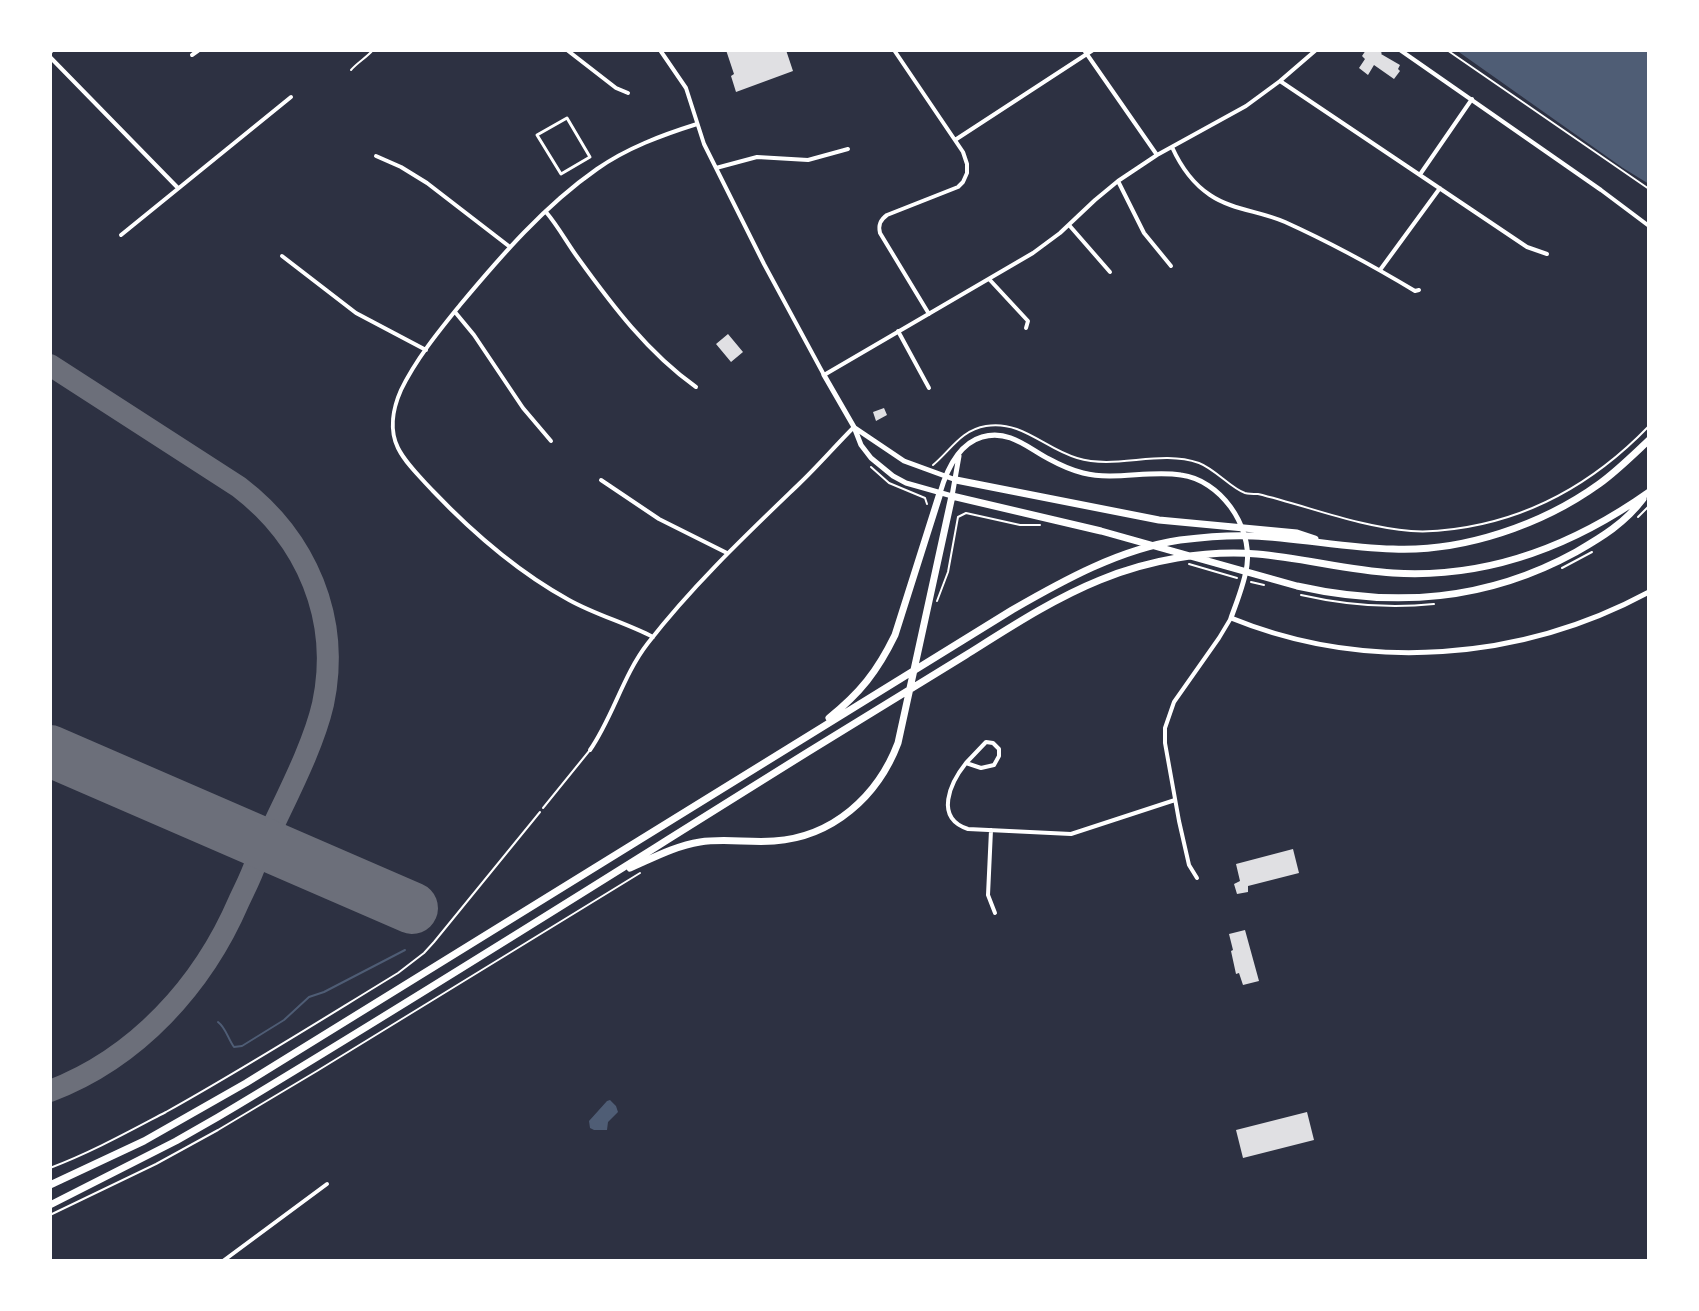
<!DOCTYPE html>
<style>
body{margin:0}
#map{position:relative;width:1699px;height:1311px;overflow:hidden;background:#2d3142;font-family:"Open Sans",sans-serif}
canvas{display:block}
.frame{position:absolute;inset:0;border:52px solid #fff;pointer-events:none}
</style>
<div id="map">
<canvas width="1699" height="1311"></canvas>
<div class="frame"></div>
</div>
<script>
const ctx = document.querySelector('canvas').getContext('2d');
ctx.lineJoin = 'round';
function fillPath(path, color) {
  ctx.fillStyle = color;
  ctx.fill(path, 'evenodd');
}
function stroke(path, color, width, dash) {
  ctx.strokeStyle = color;
  ctx.lineWidth = width;
  ctx.lineCap = dash ? 'butt' : 'round';
  ctx.setLineDash(dash || []);
  ctx.stroke(path);
}
fillPath(new Path2D(`
 M1456,50H1649V184L1623,168Z
 M610,1100L616,1106L618,1112L608,1122L607,1130H594L590,1128L589,1121L607,1101Z`), '#4f5d75');
stroke(new Path2D(`
 M218,1022C226,1028 228,1039 234,1047L242,1046L284,1020L309,997L324,992L405,950`), '#4f5d75', 2);
stroke(new Path2D(`
 M50,365L239,487C307,539 341,619 323,704C314,743 291,788 274,824C258,841 231,827 212,821
 M50,1091C137,1058 203,985 239,901C245,888 252,875 256,862C253,846 240,837 227,830`), '#6c6f7a', 22);
stroke(new Path2D(`
 M50,751L412,908`), '#6c6f7a', 52);
fillPath(new Path2D(`
 M726,50H786L793,71L736,92L731,76L734,74Z
 M1366,50H1378L1382,53L1381,54L1400,65L1398,69L1400,71L1394,79L1374,65L1368,75L1359,68L1365,59L1362,56Z
 M728,334L743,352L731,362L716,344Z
 M884,408L887,415L876,421L873,412Z
 M1293,849L1299,873L1248,886V892L1237,894L1234,884L1240,881L1236,864Z
 M1245,930L1259,981L1243,985L1239,973L1236,974L1231,951L1233,950L1229,934Z
 M1307,1112L1314,1140L1243,1158L1236,1130Z`), '#e0e0e3');
stroke(new Path2D(`
 M1447,50L1649,189
 M351,70C358,62 366,58 373,50
 M933,465C951,450 961,430 986,426C1022,420 1045,449 1077,458C1117,470 1159,449 1199,463C1215,469 1232,489 1245,493C1249,494 1253,494 1258,494C1308,506 1359,527 1411,531C1425,532 1440,531 1454,529C1531,519 1595,482 1649,426
 M871,467L889,483L925,498L927,504
 M958,517L966,513L1020,525H1040
 M1638,517L1649,506
 M1189,564L1237,578
 M1562,568L1592,552
 M1251,582L1264,585
 M1301,595C1345,605 1389,609 1434,604
 M937,601L948,572L958,517
 M50,1168C90,1153 128,1132 166,1112C245,1068 321,1020 398,973L424,953L434,942L540,812
 M50,1215L156,1164L218,1130L317,1071L640,873`), '#fff', 2);
stroke(new Path2D(`
 M543,808L590,750`), '#fff', 2);
stroke(new Path2D(`
 M567,118L590,157L561,174L537,135Z`), '#fff', 3);
stroke(new Path2D(`
 M567,50L616,88L628,93
 M660,50L686,88L704,144L764,264L824,375L1033,253L1060,233L1095,200L1118,181L1157,155L1246,106L1280,81L1316,50
 M894,50L963,152L967,164V173L963,182L958,187L887,215C880,220 878,225 880,233L929,314
 M1084,50L1157,155
 M1400,50L1601,190L1649,226
 M50,53L52,50
 M192,55L199,50
 M50,57L178,188
 M1280,81L1527,247L1547,254
 M955,140L1093,50
 M1172,147C1181,167 1192,183 1210,195C1232,210 1260,211 1285,222C1327,241 1375,267 1415,291L1419,290
 M376,156L401,167L427,183L510,247
 M716,168L757,157L808,160L848,149
 M1421,173L1472,99
 M1118,181L1144,233L1171,266
 M546,212C558,226 567,243 578,258C612,305 648,353 696,387
 M1069,225L1110,272
 M121,235L291,97
 M282,256L356,313L426,350
 M1380,270L1440,188
 M989,279L1028,321L1026,328
 M455,312L474,335L523,408L551,441
 M898,331L929,388
 M601,480L659,519L727,553
 M653,637C626,623 596,615 569,600C518,572 473,533 433,491C421,478 406,464 398,448C389,430 393,408 401,390C416,359 439,331 460,305C501,256 544,206 597,169C627,148 662,135 697,124
 M590,750C613,717 623,675 648,643C693,585 746,535 799,484C818,466 835,446 854,427
 M966,763L986,742L993,743L999,749V756L994,765L981,768L966,763C950,783 934,818 968,829L1071,834L1175,800
 M991,830L988,895L995,913
 M1197,878L1189,865L1179,821L1165,743V728L1174,702L1219,638L1231,618
 M223,1261L327,1184`), '#fff', 4);
stroke(new Path2D(`
 M824,375L854,427L861,445L871,458L893,476L906,483L952,496L959,456
 M855,428L904,461L956,480
 M940,493C946,472 958,444 982,437C1009,429 1028,448 1049,459C1060,465 1071,470 1083,473C1115,481 1148,470 1181,475C1220,480 1252,525 1247,565C1245,582 1237,601 1231,618C1366,673 1521,661 1649,592`), '#fff', 5);
stroke(new Path2D(`
 M956,480L1159,520L1297,533L1315,539
 M829,718C860,693 877,672 895,635L940,493
 M630,868C653,858 675,846 700,842C724,838 749,843 774,841C833,837 878,796 898,743L952,496L1101,531L1297,586C1395,608 1487,601 1576,552C1602,537 1625,523 1643,499
 M50,1185L144,1141L246,1083L1012,610C1064,580 1120,549 1180,540C1204,537 1229,535 1253,536C1300,538 1346,548 1393,549C1463,552 1542,525 1599,484C1617,471 1633,455 1649,440
 M50,1205L176,1141L218,1117C417,998 612,874 808,752C861,720 913,687 966,655C1009,628 1053,599 1100,580C1148,560 1205,550 1257,554C1303,558 1347,570 1393,573C1487,579 1574,545 1649,492`), '#fff', 7);
</script>
